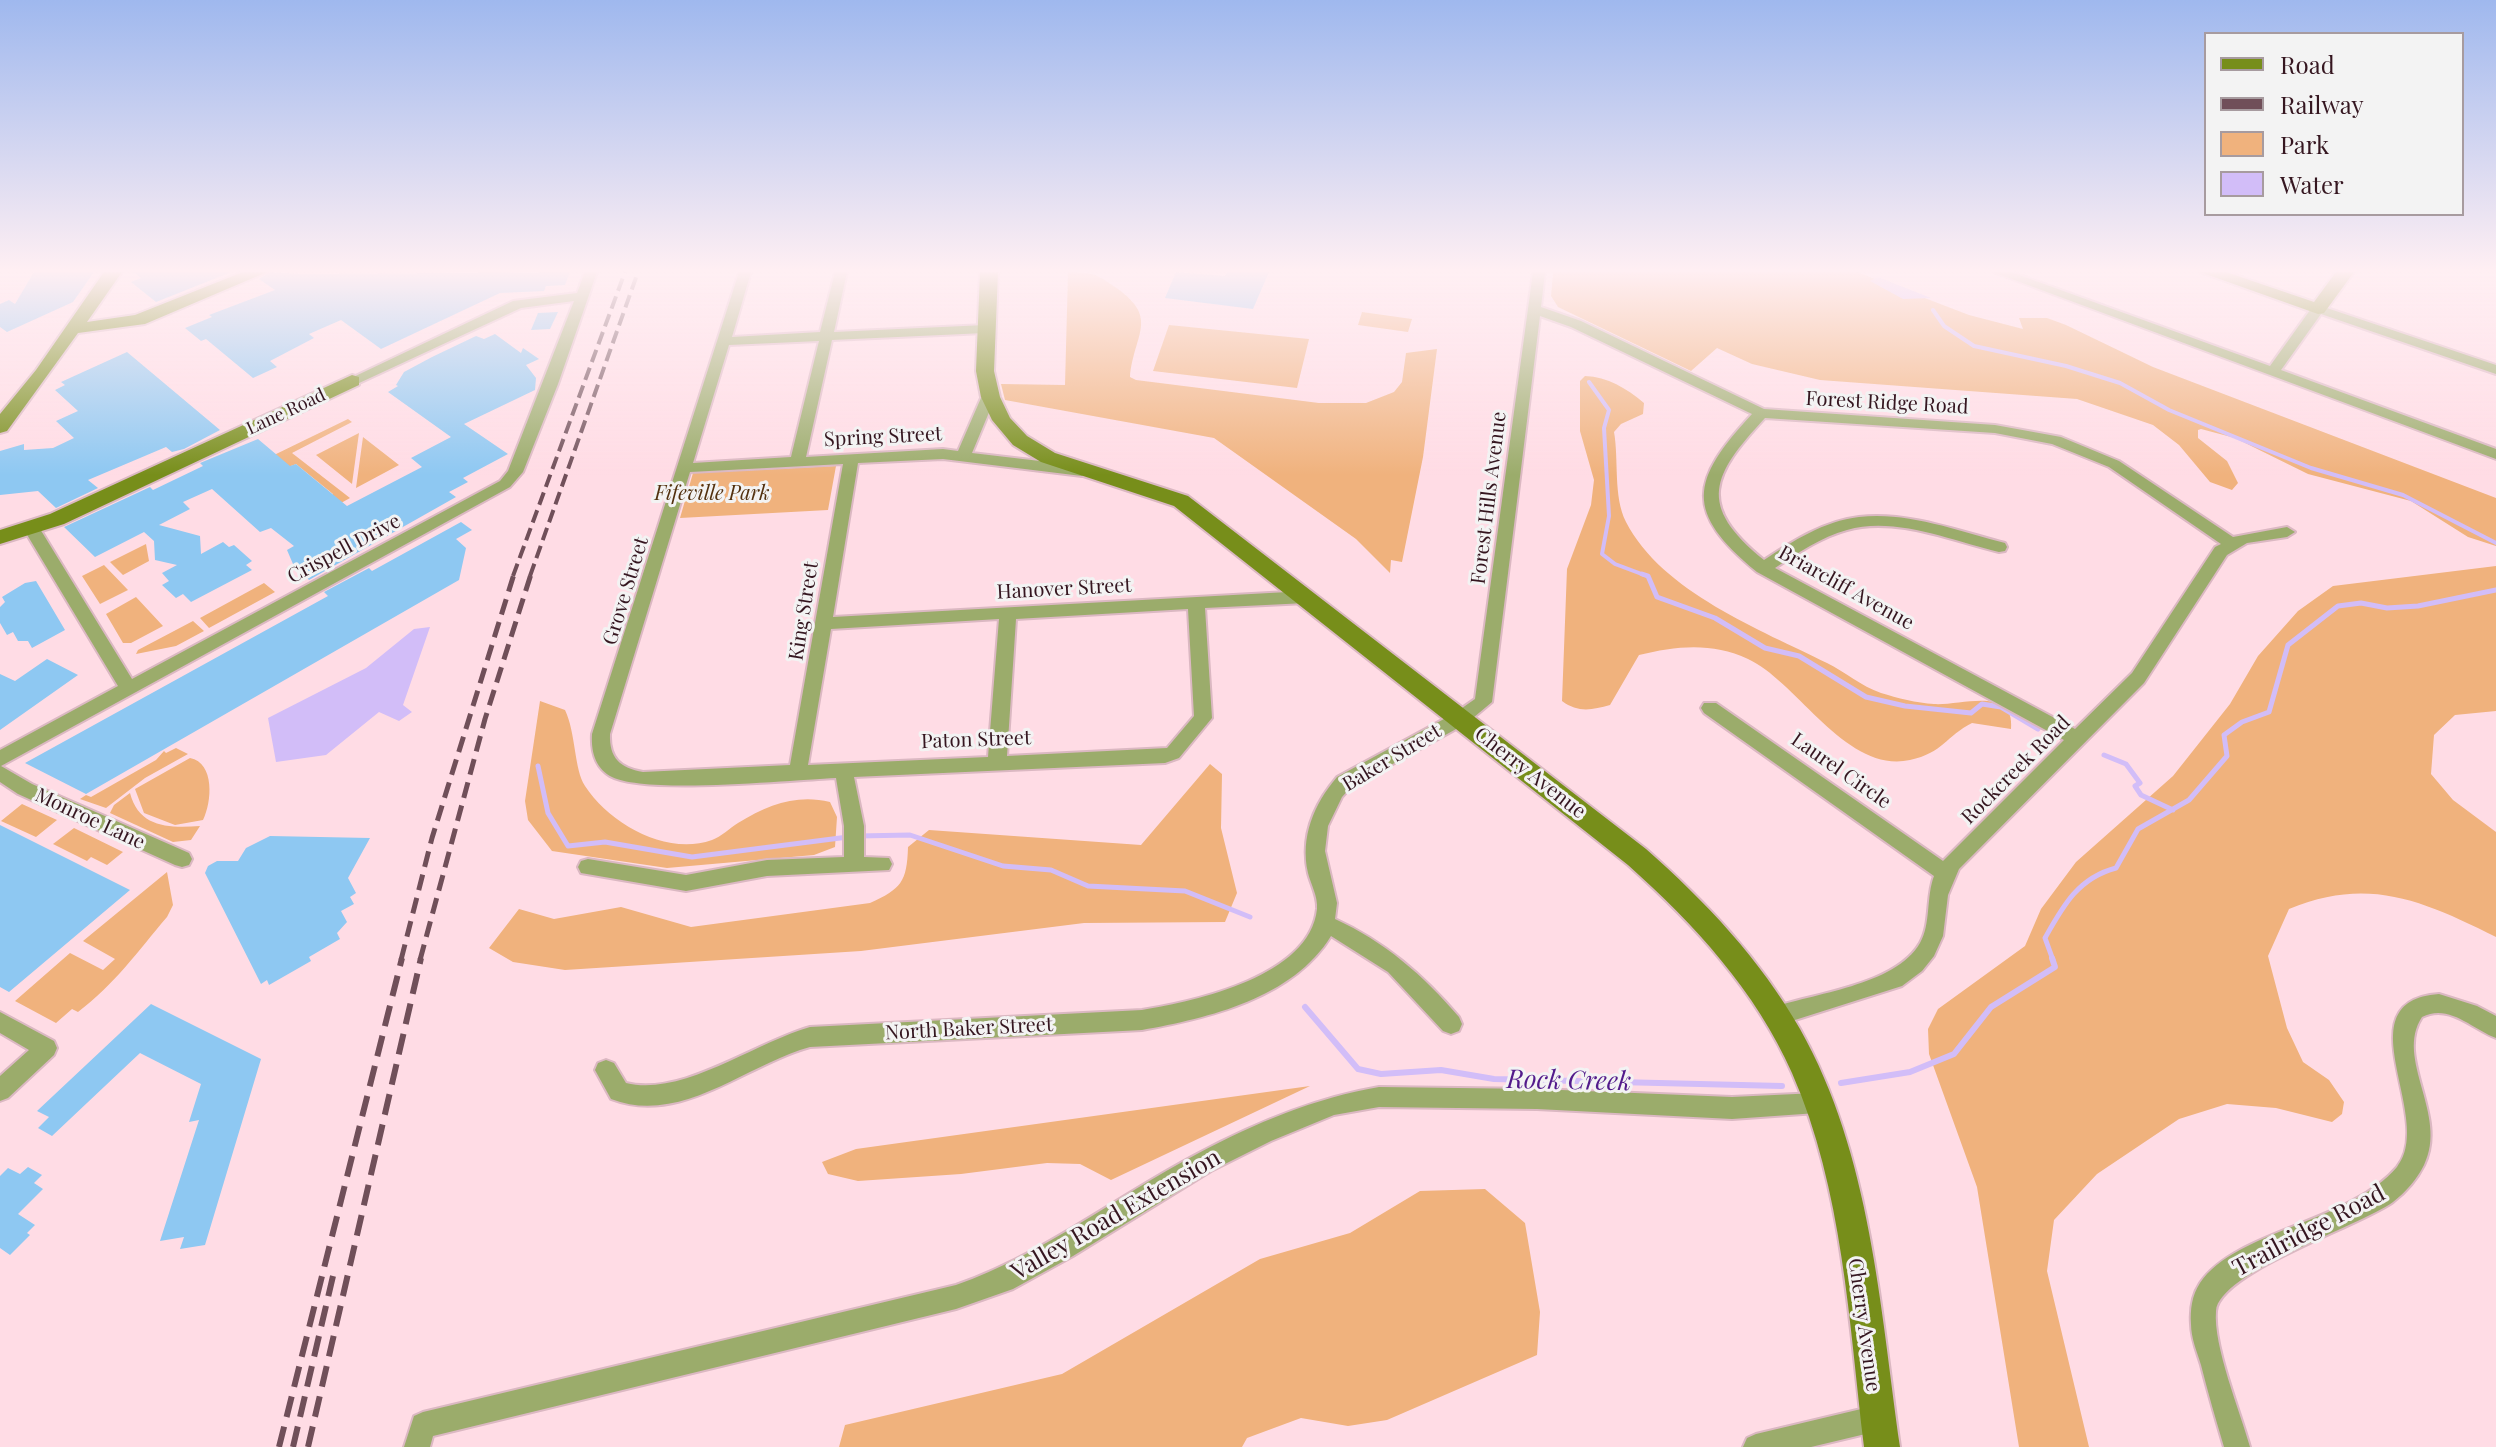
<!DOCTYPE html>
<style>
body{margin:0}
#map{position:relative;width:2496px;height:1447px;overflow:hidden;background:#ffdce5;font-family:"Playfair Display",serif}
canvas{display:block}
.legend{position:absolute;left:2204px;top:32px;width:260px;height:184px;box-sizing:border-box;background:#f3f3f3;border:2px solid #a79b9f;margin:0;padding:10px 14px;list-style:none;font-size:24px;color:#351620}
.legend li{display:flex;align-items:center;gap:16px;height:40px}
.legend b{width:40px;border:2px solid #a79b9f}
</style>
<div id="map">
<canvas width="2496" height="1447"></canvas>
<ul class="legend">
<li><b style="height:10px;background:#778e1a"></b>Road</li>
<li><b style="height:10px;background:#704f59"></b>Railway</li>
<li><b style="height:22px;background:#f0b27d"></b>Park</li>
<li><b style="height:22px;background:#d2bdf8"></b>Water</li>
</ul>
</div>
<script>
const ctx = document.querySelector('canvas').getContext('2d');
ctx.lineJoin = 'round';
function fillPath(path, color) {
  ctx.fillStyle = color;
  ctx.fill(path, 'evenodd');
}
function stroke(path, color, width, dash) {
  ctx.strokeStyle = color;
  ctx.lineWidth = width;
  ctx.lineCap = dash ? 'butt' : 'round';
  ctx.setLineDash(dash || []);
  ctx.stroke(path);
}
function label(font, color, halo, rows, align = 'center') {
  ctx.font = font + ' "Playfair Display",serif';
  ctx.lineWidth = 6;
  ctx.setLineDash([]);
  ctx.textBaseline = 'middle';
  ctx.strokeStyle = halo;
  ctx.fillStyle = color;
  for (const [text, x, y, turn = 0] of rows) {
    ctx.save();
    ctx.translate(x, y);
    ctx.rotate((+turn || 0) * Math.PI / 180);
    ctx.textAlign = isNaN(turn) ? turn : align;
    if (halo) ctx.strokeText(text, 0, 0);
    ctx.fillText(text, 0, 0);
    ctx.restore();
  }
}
fillPath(new Path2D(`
 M1068,272C1096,272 1097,275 1118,289C1159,319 1134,334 1130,377L1136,380L1319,403H1366L1394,392L1402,382L1406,353L1437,349L1423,457L1402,562L1391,560L1390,573L1356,539L1214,438L1005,400L1001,384L1065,385Z
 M1553,272H1857L1969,315L2023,329L2019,318H2047L2066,325L2153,367L2496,498V546L2468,537L2411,501L2308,474L2235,438L2201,429L2198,430V438L2227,461L2238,483L2232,490L2210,482L2179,445L2153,425L2077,399L1820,380L1752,364L1717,348L1691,371L1558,307L1551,296Z
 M1362,312L1412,319L1408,332L1358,325Z
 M1169,325L1309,339L1297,388L1153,371Z
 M1585,376C1608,377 1626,388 1644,403L1643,414L1621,424L1614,432C1619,460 1613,496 1626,522C1662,592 1761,630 1827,663C1845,672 1861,686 1881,693C1897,698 1917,703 1934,704C1960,706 2015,685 2011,729L1972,723C1946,736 1943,753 1910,760C1846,774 1798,682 1748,659C1712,642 1676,646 1639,655L1610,705C1592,710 1578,713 1562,701L1567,569L1591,505L1594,480L1580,431V381Z
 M348,419L352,422L292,453L350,498L332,508L333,494L296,464L286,468L272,456Z
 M359,433L352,484L316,455Z
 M363,437L399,465L356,488Z
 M836,466L828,510L680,518L693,473Z
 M146,544L149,561L123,575L110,562Z
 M104,565L128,590L100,604L82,576Z
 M2496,566V711L2455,715L2434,735L2431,774L2453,800L2496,832V937C2423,901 2369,876 2289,909L2268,956L2287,1028L2303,1062L2329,1080L2344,1102L2342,1114L2332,1122L2276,1108L2227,1104L2179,1119L2097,1174L2054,1220L2047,1271L2089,1447H2019L1977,1187L1929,1054L1928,1029L1938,1009L2025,946L2041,909L2076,862L2173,776L2230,704L2258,656L2298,611L2333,586Z
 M264,583L275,592L209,628L200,618Z
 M136,597L163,626L131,643H123L106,614Z
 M193,621L204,631L176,646L136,654L138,650Z
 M540,701L565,710C576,733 574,769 585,786C610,824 666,856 712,840C721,837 730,828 738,823C768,805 796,794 830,802L837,817L835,847L814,855L667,868L552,851L528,820L525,801Z
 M176,748L188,754L145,778L106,808L80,799L86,795L91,797L156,760L164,751L166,753Z
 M190,758C215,763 212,802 203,820L175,825L144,813L135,789Z
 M1210,764L1222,774L1221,828L1237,893L1225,922L1084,923L861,951L565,970L513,962L489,948L519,909L554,919L621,907L691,927L870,903C901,889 907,882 908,847L929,830L1141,845Z
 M130,793C139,828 169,828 200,826L191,840L173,842L110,813L114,805Z
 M22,804L57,820L36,837L1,821Z
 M74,828L123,852L107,865L91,857L87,861L53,844Z
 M167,872L173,905L167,917C138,951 114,985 78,1012L72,1009L56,1023L15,1001L70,953L103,970L115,959L83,941Z
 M1310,1086L1111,1180L1080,1164L1047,1163L961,1174L858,1181L828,1174L822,1162L856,1149Z
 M1485,1189L1525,1223L1540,1312L1537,1355L1387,1420L1348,1426L1301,1418L1247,1438L1242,1447H839L845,1425L1062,1374L1260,1259L1350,1233L1420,1191Z`), '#f0b27d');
fillPath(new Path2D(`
 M1878,277L1931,298L1903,299L1870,281Z
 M430,627L403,705L412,712L399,721L379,712L326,755L276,762L268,718L366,668L414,629Z`), '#d2bdf8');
stroke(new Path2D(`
 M1933,310L1944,326L1974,346L2066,366L2120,383L2169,410L2311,468L2403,495L2496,543
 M1589,382L1609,410L1604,428L1609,516L1602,554L1615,564L1647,576`), '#d2bdf8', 4);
stroke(new Path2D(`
 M1642,574L1648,576L1657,597L1715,618L1765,648L1799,656L1866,697L1905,706L1971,713L1982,704L2001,707L2038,729
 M2104,755L2126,764L2140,783L2135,786L2141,795L2173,810
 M538,766L548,813L568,846L605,842L692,857L848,837
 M858,836L910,835L1003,866L1051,870L1088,886L1185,891L1250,917
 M2053,960L2045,938C2063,906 2078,878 2116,868L2138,829L2189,800L2227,756L2224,735L2242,722L2269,712L2288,645L2338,606L2361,603L2387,608L2418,606L2496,590`), '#d2bdf8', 5);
stroke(new Path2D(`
 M1305,1007L1358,1069L1381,1074L1441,1070L1494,1079L1782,1086
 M1841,1083L1910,1072L1954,1054L1991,1007L2055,967L2052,958`), '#d2bdf8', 6);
fillPath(new Path2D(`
 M34,272H94L73,302L7,332L0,327V304L9,300L15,304Z
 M133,272H229V273L156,302L131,282L141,278Z
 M270,272L303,274L570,272L565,285L546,286L544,291L500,293L381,349L341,320L309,334L314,338L270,361L277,367L253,378L206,339L201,341L185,328L212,317L209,315L275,290L259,279Z
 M1176,272L1225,276L1227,272H1269L1253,309L1165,298Z
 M558,312L550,329L531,330L538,313Z
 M495,334L521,353L523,348L539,359L526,365L536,378L535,390L464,424L508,454L463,478L468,482L449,492L456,497L309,580L293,564L287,550L294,546L271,528L260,532L212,489L183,502L190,509L159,525L200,536L201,554L223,542L229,547L234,545L252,561L246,565L252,570L191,602L183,594L176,598L162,585L169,581L162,573L177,565L155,560L154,541L144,532L95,557L64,527L150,487L153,490L203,466L200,463L258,439L290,466L296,464L347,506L422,467L411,458L451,437L388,392L398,386L396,385L404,372L432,357L476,336L484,339Z
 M127,352L220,430L184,449L172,452L166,447L88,480L98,488L56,508L38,491L0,495V451L24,444V450L53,448L74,438L56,421L78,411L55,390L65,385L61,382Z
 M461,522L472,530L456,539L466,548L459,580L86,794L25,763L328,596L324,592L369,568L372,571Z
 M36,581L65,630L32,648L28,641H18L13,632L7,635L0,623V607L5,602L2,597L25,583Z
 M47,659L78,675L0,730V674L15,681Z
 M0,825L130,890L9,992L0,987Z
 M270,836L370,838L348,878L356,893L350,897L354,904L341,911L347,922L337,933L340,939L309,957L311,961L269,985L267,980L261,984L205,873L208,866L217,861H238L246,848Z
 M151,1004L261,1059L205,1245L180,1249L184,1237L160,1241L199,1120L189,1122L201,1084L140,1053L52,1136L38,1128L49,1117L37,1111Z
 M28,1167L42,1175L34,1183L43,1189L18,1214L35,1225L27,1233L30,1235L10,1255L0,1248V1176L8,1168L20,1174Z`), '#8ec8f2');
const street = new Path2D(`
 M585,272H597L558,384L523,472L510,487L1,766L32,784L189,853L192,859L189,865L182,867L175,865L18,794L0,782V750L118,686L23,528L25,524H37L132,679L500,481L508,471L574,301L521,308L357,384L352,385L345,381L513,301L577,293Z
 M739,272H751L732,337L820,332L835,272H847L834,332L985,325L992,329L985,333L832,340L806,457L943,449L958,451L981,398L988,394L995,398L972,453L1082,466L1090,471L1082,476L943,459L858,463L833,617L1306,591L1314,597L1306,603L1205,608L1212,718L1179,758L1165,763L854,777L864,826V857L889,858L892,864L889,870L767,876L686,891L581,873L578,867L581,861L588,859L686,875L767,860L844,857V826L836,778C790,780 643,795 610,776C595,767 591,751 592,734ZM819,341L791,457L693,463L729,345ZM843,464L790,765L643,772C620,768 609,758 610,734L690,472ZM1188,609L1194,716L1167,748L1007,756L1016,619ZM999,619L988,757L808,765L831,629Z
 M1533,272H1545L1541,307L1581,321L1764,409L1995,425L2061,437L2119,461L2233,537L2287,527L2295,532L2287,537L2247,543L2227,555L2144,683L1959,869L1948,895L1943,936L1934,956L1922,971L1902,986L1776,1026L1768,1023L1765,1016L1768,1009C1813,993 1895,986 1920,943C1931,924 1926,897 1934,876L1704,713L1701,708L1704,703H1716L1943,861L2064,740L1757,572C1684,512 1690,481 1752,414L1571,327L1540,316L1492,702L1467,723L1351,787L1342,797L1328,826L1325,851L1337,903L1335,919C1385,942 1423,975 1459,1017L1462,1024L1459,1031L1451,1034L1443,1031L1388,972L1331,936C1293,998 1209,1018 1142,1030L810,1047C745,1065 681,1126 611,1099L595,1070L598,1063L606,1060L614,1063L626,1083C682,1097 754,1043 810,1027L1142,1010C1197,1001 1310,976 1317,909C1318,896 1311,885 1308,873C1300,837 1314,804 1337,777L1455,713L1475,699ZM1765,418L1995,433L2052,444L2109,467L2221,544L2215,547L2132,673L2075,729L1775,568C1798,553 1821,537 1847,530C1895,516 1952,541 1999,552L2005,551L2007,547L2005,543C1959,531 1906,511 1859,517C1824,521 1793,541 1764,560C1696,505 1712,475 1765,418Z
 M1993,272H2011L2270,366L2313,306L2318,305L2496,365V374L2321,314L2281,370L2496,449V459Z
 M2439,994L2477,1006L2496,1016V1038C2472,1029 2449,1003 2422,1017C2394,1059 2449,1115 2424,1165C2417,1179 2406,1192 2393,1202C2358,1227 2219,1272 2216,1311C2213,1346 2240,1411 2250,1447H2224C2216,1420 2208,1393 2201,1365C2197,1352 2191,1338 2191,1324C2190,1310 2192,1295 2200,1283C2236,1230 2351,1222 2397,1167C2437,1119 2341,1001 2439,994Z
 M0,1012L54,1041L57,1048L54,1055L8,1098L0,1101V1076L29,1050L0,1033Z
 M1379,1087L1537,1089L1732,1097L1817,1093L1825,1096L1828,1103L1825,1110L1817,1113L1732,1119L1537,1109L1379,1107L1334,1115L1271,1141L1211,1171L1073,1256L1013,1289L956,1309L433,1436L430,1447H404L414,1416L423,1412L956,1285C1044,1254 1115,1197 1197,1154C1255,1123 1315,1098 1379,1087Z
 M1878,1405L1887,1409L1891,1418L1887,1427L1878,1431L1811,1447H1743L1747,1438L1756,1434Z`);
const secondary = new Path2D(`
 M104,272H122L87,322L135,315L243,272H267L145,324L78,333L7,431L0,433V414L36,370Z
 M980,272H998L994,371L1000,397L1010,418L1027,436L1055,453L1188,496L1646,849C1706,902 1760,959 1800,1029C1871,1155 1880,1307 1900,1447H1864C1849,1323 1843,1189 1792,1073C1756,991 1694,924 1628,865L1174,506L1041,462L1013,445L992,420L981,397L976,371Z
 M2200,272H2226L2314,302L2336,272H2354L2324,313L2318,314Z
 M352,375L359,377V385L64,524L0,544V530L50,514Z`);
stroke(street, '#dbb8c2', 4);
stroke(secondary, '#dbb8c2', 4);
fillPath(street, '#9bac6b');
fillPath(secondary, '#778e1a');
stroke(new Path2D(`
 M513,576L625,272
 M530,576L638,272`), '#704f59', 4, [13, 6]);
stroke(new Path2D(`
 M401,960L432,838L514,574
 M420,960L485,719L531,574`), '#704f59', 5, [16, 8]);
stroke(new Path2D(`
 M279,1447L402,958
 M293,1447L333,1276
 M308,1447L421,958`), '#704f59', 6, [21, 10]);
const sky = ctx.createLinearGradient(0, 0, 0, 475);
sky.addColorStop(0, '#9fb8ee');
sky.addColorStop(0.57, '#ffeff3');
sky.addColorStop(1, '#ffeff300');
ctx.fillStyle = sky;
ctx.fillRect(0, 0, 2496, 475);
label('18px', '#351620', '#f3f3f3', [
 ["Lane Road",286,412,-25]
]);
label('20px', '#351620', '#f3f3f3', [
 ["Forest Ridge Road",1887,403,3],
 ["Spring Street",883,437,-3],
 ["Forest Hills Avenue",1489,498,-83],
 ["Crispell Drive",344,549,-28],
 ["Briarcliff Avenue",1846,588,29],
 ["Hanover Street",1064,589,-3],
 ["Grove Street",626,591,-73],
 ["King Street",804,611,-81],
 ["Paton Street",976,740,-2],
 ["Baker Street",1392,758,-31],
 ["Rockcreek Road",2016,770,-45],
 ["Laurel Circle",1841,771,35],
 ["Cherry Avenue",1530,773,38],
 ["Monroe Lane",90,819,25],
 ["North Baker Street",969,1029,-3],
 ["Cherry Avenue",1864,1325,82]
]);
label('italic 20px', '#53310f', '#f3f3f3', [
 ["Fifeville Park",712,494]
]);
label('24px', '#351620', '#f3f3f3', [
 ["Valley Road Extension",1116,1215,-30],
 ["Trailridge Road",2309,1231,-28]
]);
label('italic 26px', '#531b8b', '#f3f3f3', [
 ["Rock Creek",1569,1081,1]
]);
</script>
